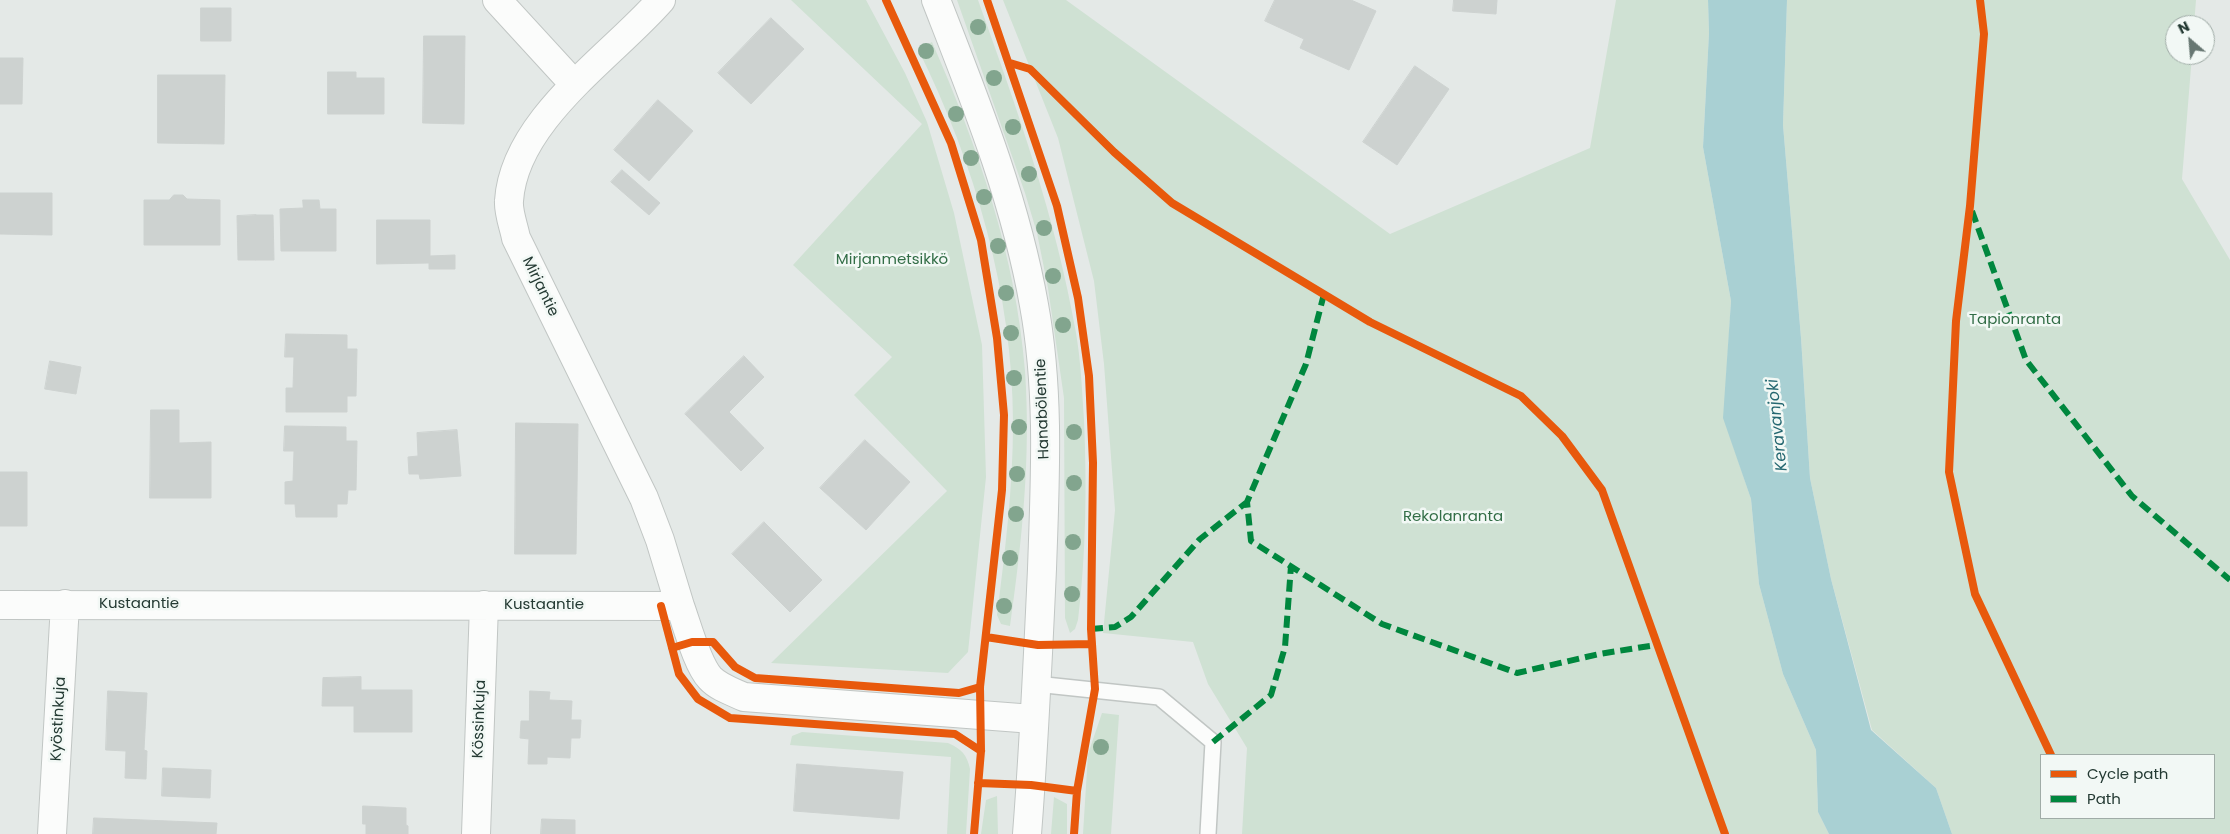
<!DOCTYPE html>
<meta charset="utf-8">
<style>
body{margin:0}
#map{position:relative;width:2230px;height:834px;overflow:hidden;background:#e4e9e7;font-family:Poppins,sans-serif}
canvas{display:block}
.legend{position:absolute;left:2040px;top:754px;width:175px;height:65px;box-sizing:border-box;background:#f2f8f5;border:1px solid #a0aca7;margin:0;padding:6px 9px;list-style:none;font-size:15px;color:#243a33}
.legend li{display:flex;align-items:center;gap:10px;height:25px}
.legend b{width:25px;border:1px solid #a0aca7}
.north{position:absolute;left:2165px;top:15px;width:50px;height:50px;box-sizing:border-box;background:#f2f8f5;border:1px solid #a0aca7;border-radius:50%;rotate:333deg;font-size:14px;font-weight:700;line-height:20px;text-align:center;color:#243a33}
.north::after{content:'';display:block;margin:auto;width:18px;height:22px;background:#677772;clip-path:polygon(50% 0,100% 100%,50% 72%,0 100%)}
</style>
<div id="map">
<canvas width="2230" height="834"></canvas>
<ul class="legend">
<li><b style="height:6px;background:#e8590c"></b>Cycle path</li>
<li><b style="height:6px;background:#00873e"></b>Path</li>
</ul>
<div class="north">N</div>
</div>
<script>
const ctx = document.querySelector('canvas').getContext('2d');
ctx.lineJoin = 'round';
function fillPath(path, color) {
  ctx.fillStyle = color;
  ctx.fill(path, 'evenodd');
}
function stroke(path, color, width, dash) {
  ctx.strokeStyle = color;
  ctx.lineWidth = width;
  ctx.lineCap = dash ? 'butt' : 'round';
  ctx.setLineDash(dash || []);
  ctx.stroke(path);
}
function label(font, color, halo, rows, align = 'center') {
  ctx.font = font + ' Poppins,sans-serif';
  ctx.lineWidth = 5;
  ctx.setLineDash([]);
  ctx.textBaseline = 'middle';
  ctx.strokeStyle = halo;
  ctx.fillStyle = color;
  for (const [text, x, y, turn = 0] of rows) {
    ctx.save();
    ctx.translate(x, y);
    ctx.rotate((+turn || 0) * Math.PI / 180);
    ctx.textAlign = isNaN(turn) ? turn : align;
    if (halo) ctx.strokeText(text, 0, 0);
    ctx.fillText(text, 0, 0);
    ctx.restore();
  }
}
fillPath(new Path2D(`
 M791,0H866L905,73L927,122L954,213L982,345L986,477L968,652L948,673L771,663L947,491L854,395L892,357L793,265L922,124Z
 M957,0H978C1017,109 1056,218 1076,333C1081,362 1082,391 1084,420C1087,487 1086,554 1078,620L1075,629L1070,633L1065,618L1064,398L1048,288L1037,233L1025,193Z
 M1003,0H1066L1390,234L1590,148L1616,0H1708L1709,33L1703,147L1731,301L1724,418L1751,499L1759,584L1783,674L1816,750L1818,812L1829,834H1242L1247,748L1208,684L1193,642L1103,633L1115,510L1104,364L1094,281L1058,138Z
 M1787,0H2196L2194,25H2175V55H2192L2182,179L2230,260V834H1952L1936,788L1872,730L1831,579L1810,478L1801,338L1783,125ZM2041,755H2214V818H2041Z
 M932,42C978,147 1016,256 1025,371C1031,457 1022,541 1010,626L1001,624L997,615C1005,551 1013,488 1013,423C1013,294 975,164 918,49Z
 M1102,713L1119,715L1111,834H1083L1088,754Z
 M802,732L948,743C962,749 967,755 970,769L966,834H947L951,757L790,745L792,736Z
 M997,796L998,834H981L986,800Z
 M1054,797L1067,804V834H1051Z`), '#cfe1d3');
fillPath(new Path2D(`
 M1708,0H1787L1783,125L1801,338L1810,478L1831,579L1871,730L1936,788L1952,834H1829L1818,812L1816,750L1783,674L1759,584L1751,499L1723,418L1731,301L1703,147L1709,33Z`), '#a9d0d3');
const building = new Path2D(`
 M1275,0H1351L1376,11L1349,70L1300,48L1304,39L1265,21Z
 M1454,0H1497L1496,14L1453,11Z
 M201,8H231V41H201Z
 M771,18L804,49L751,104L718,73Z
 M424,36H465L464,124L423,123Z
 M0,58H23L22,104H0Z
 M1415,66L1449,89L1397,165L1363,142Z
 M328,72H356V78H384V114H328Z
 M158,75H225L224,144L158,143Z
 M658,100L693,131L649,181L614,150Z
 M622,170L660,203L649,215L611,182Z
 M0,193H52V235L0,234Z
 M174,195H183L187,199L220,200V245H144V200H169Z
 M303,200H319L320,209H336V251H281L280,209L303,208Z
 M256,215H273L274,260H256Z
 M256,215V260H238L237,216Z
 M377,220H430V256L455,255V269H429V263L377,264Z
 M286,334L347,335V349H357L356,396H347V412H286V388H293L294,357H285Z
 M744,356L764,377L729,412L764,448L741,471L685,414Z
 M50,361L81,367L76,394L45,389Z
 M151,410H179V443L211,442V498H150Z
 M516,423L578,424L576,554H515Z
 M285,426L346,427V441H357L356,490H348L347,504H337V517H296L295,504H285V482L293,481L294,451H284Z
 M457,430L461,476L420,479L419,474H409L408,457L418,456L417,433Z
 M865,440L910,482L866,530L820,488Z
 M0,472H27V526H0Z
 M764,522L822,580L790,612L732,554Z
 M361,677V690H412V732H354V706H322L323,678Z
 M108,691L147,693L144,750L147,751L146,779L125,778L126,751L106,750Z
 M530,691L550,692L549,700L572,701L571,720H581L580,738H571L570,758L547,757V764H528L529,739L520,738L521,721H529Z
 M797,764L903,772L899,819L794,811Z
 M163,768L211,770L210,798L162,796Z
 M363,806L406,808V825L408,826V834H366V824H363Z
 M94,818L217,823L216,834H93Z
 M542,819L575,820V834H541Z`);
fillPath(building, '#cdd2d0');
stroke(building, '#cdd2d0', 1);
const service = new Path2D(`
 M1036,684L1159,697L1213,742L1208,834`);
const minor = new Path2D(`
 M497,0L574,84
 M661,0C611,57 514,120 509,201C508,212 514,227 516,238L644,498L660,540L680,606
 M0,605L680,606C687,625 697,664 710,678C718,687 733,692 744,697L1033,719
 M52,834L65,604
 M476,834L484,605`);
const tertiary = new Path2D(`
 M936,0C975,100 1015,198 1034,305C1050,392 1045,481 1042,569C1038,657 1034,746 1027,834`);
stroke(service, '#c1c6c4', 18);
stroke(minor, '#c1c6c4', 30);
stroke(tertiary, '#c1c6c4', 30);
stroke(service, '#fbfcfb', 15);
stroke(minor, '#fbfcfb', 28);
stroke(tertiary, '#fbfcfb', 28);
stroke(new Path2D(`
 M1972,211L2026,360L2132,496L2230,580
 M1324,294L1306,364L1247,502L1251,541L1382,624L1517,673L1599,654L1656,645
 M1091,629L1115,627L1131,617L1200,539L1247,502
 M1213,742L1271,695L1285,647L1291,566`), '#00873e', 6, [12, 6]);
stroke(new Path2D(`
 M886,0L951,143L981,240L997,338L1004,415L1002,490L980,687L981,751L974,834
 M987,0L1057,206L1078,298L1089,376L1093,463L1091,629L1095,689L1077,791L1074,834
 M1980,0L1984,34L1970,206L1956,321L1949,472L1975,594L2051,755
 M1010,63L1030,69L1114,152L1172,203L1370,322L1521,396L1562,436L1602,490L1725,834
 M661,606L679,674L698,699L730,718L955,734L981,751
 M986,637L1038,645L1092,644
 M672,648L692,642H713L735,667L755,678L959,693L980,687
 M978,783L1031,785L1077,791`), '#e8590c', 8);
ctx.fillStyle = '#82a58e';
for (const [x, y] of [
 [978,27],
 [926,51],
 [994,78],
 [956,114],
 [1013,127],
 [971,158],
 [1029,174],
 [984,197],
 [1044,228],
 [998,246],
 [1053,276],
 [1006,293],
 [1063,325],
 [1011,333],
 [1014,378],
 [1019,427],
 [1074,432],
 [1017,474],
 [1074,483],
 [1016,514],
 [1073,542],
 [1010,558],
 [1072,594],
 [1004,606],
 [1101,747]
]) {
  ctx.beginPath();
  ctx.arc(x, y, 8, 0, 2 * Math.PI);
  ctx.fill();
}
label('15px', '#326d46', '#f2f8f5', [
 ["Mirjanmetsikkö",892,260],
 ["Tapionranta",2015,320],
 ["Rekolanranta",1453,517]
]);
label('15px', '#243a33', '#f2f8f5', [
 ["Mirjantie",540,287,64],
 ["Hanabölentie",1043,409,-92],
 ["Kustaantie",139,604],
 ["Kustaantie",544,605],
 ["Kyöstinkuja",59,719,-87],
 ["Kössinkuja",480,719,-88]
]);
label('italic 16px', '#246770', '#f2f8f5', [
 ["Keravanjoki",1778,425,-96]
]);
</script>
